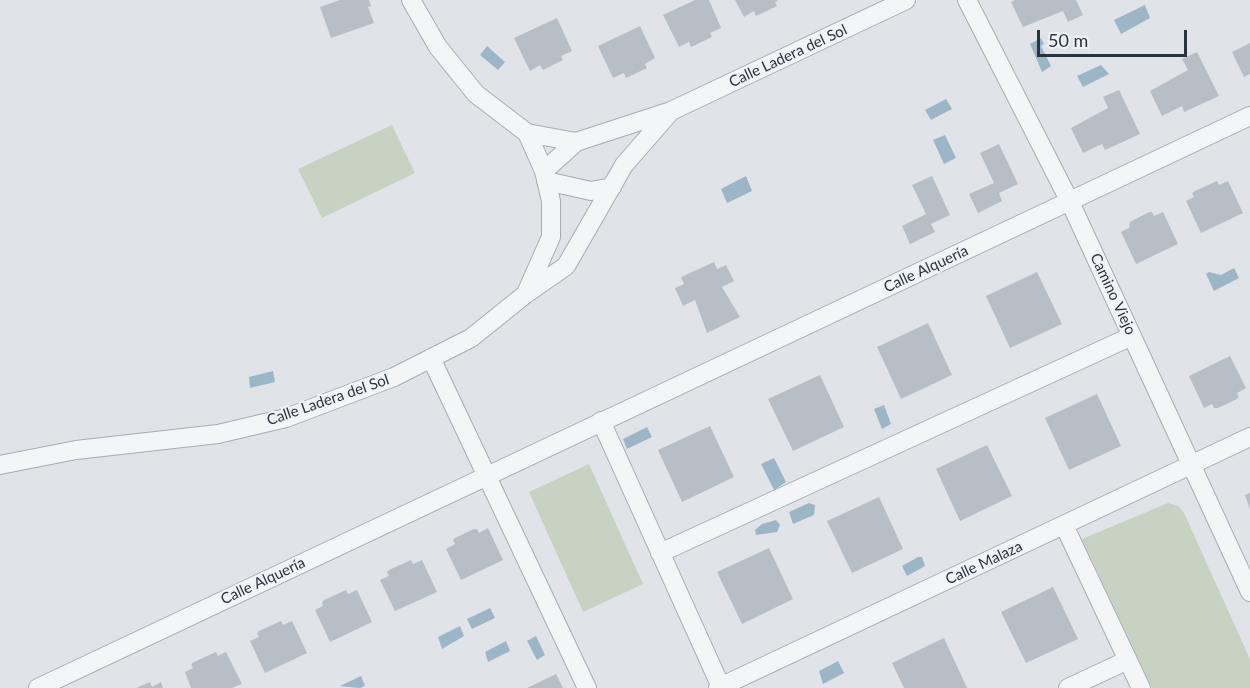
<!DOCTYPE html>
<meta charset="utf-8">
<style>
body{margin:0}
#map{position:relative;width:1250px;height:688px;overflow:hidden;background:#e0e4e9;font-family:Lato,sans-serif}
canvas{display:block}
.scale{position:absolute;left:1037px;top:30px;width:150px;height:27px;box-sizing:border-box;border:3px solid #2a343f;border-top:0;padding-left:8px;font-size:18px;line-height:21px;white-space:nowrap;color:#2a343f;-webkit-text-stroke:4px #f0f3f6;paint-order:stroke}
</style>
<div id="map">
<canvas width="1250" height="688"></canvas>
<div class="scale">50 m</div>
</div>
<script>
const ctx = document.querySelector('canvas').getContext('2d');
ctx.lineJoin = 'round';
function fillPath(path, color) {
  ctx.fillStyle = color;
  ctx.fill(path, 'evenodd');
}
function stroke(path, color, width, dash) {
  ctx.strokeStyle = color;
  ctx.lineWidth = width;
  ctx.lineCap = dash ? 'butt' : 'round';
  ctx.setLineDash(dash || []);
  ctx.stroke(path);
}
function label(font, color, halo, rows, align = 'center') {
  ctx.font = font + ' Lato,sans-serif';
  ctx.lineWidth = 4.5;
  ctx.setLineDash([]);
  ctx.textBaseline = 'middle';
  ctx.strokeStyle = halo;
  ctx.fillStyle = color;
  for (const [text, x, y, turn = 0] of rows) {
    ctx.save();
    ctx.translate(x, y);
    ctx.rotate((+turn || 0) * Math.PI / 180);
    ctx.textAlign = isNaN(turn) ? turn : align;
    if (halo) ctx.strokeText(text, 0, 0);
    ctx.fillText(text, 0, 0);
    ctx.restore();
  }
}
fillPath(new Path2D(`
 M392,125L415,173L322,218L298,169Z
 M589,464L643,584L583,612L529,492Z
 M1168,503L1178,506L1184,513L1250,659V688H1152L1082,539Z`), '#c8d2c2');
fillPath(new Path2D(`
 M1145,5L1150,18L1121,34L1114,20Z
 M1041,38L1044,44L1041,46L1051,66L1042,72L1030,44Z
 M487,46L505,62L498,70L480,55Z
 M1101,65L1109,74L1083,87L1077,76Z
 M946,99L952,109L931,120L925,110Z
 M945,135L956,158L944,164L933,140Z
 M746,176L752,191L727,203L721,189Z
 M1234,268L1239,278L1214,291L1206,274L1209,272L1221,275Z
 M273,371L275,382L250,388L249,377Z
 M884,405L891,424L882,429L874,409Z
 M647,427L652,437L627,449L623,439Z
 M774,458L786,482L774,490L761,464Z
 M809,503L815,505L814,515L793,524L789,512Z
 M776,520L780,525L777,532L756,535L755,530L762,524Z
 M918,557H922L925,566L907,576L902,566Z
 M490,608L495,618L472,629L467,619Z
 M460,626L464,636L442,649L438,637Z
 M536,636L545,655L537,660L527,641Z
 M506,641L510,651L488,662L485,652Z
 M838,661L844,673L823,684L819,671Z
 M361,676L365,686L360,688L340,686Z`), '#9db6c7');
fillPath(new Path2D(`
 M340,0H369L371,6L368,7L374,23L331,38L320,7Z
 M695,0H709L721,28L710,33L712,37L691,47L689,42L679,47L663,15Z
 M735,0H779L775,2L777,6L756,16L754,11L744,17Z
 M1015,0H1076L1083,15L1068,22L1063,11L1023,27L1011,2Z
 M557,18L572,51L561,56L563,60L543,70L540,65L530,71L514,38Z
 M640,26L655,58L645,64L647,68L626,78L624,73L613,78L598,46Z
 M1250,43V74L1244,77L1232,52Z
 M1197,52L1219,96L1184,112L1182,106L1162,116L1150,91L1188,70L1182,59Z
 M1119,90L1140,134L1105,150L1102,144L1083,153L1071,128L1108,108L1103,97Z
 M999,144L1018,184L999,193L1002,201L978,213L969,194L994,183L980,153Z
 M932,176L950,215L931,224L935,232L910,244L902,226L926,214L912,185Z
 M1217,181L1219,185L1228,181L1243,213L1201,233L1186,201L1194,197L1192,193L1195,191Z
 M1149,212H1152L1154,216L1163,212L1178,244L1136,264L1121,232L1129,228L1130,222Z
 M714,262L717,269L726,265L734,281L722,287L740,317L707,333L695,300L683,306L675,288L684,284L681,277Z
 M1037,272L1062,324L1010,348L986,296Z
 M928,323L952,375L901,399L877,347Z
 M1230,356L1246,388L1237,393L1239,397L1237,399L1218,408H1214L1212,404L1204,408L1189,376Z
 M820,375L844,427L793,451L768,399Z
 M1097,394L1121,446L1069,470L1045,418Z
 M710,426L734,477L682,502L658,450Z
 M987,445L1012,496L960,521L936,469Z
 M1250,493V509L1245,495Z
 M879,497L903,549L852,573L827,521Z
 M488,528L503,560L461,580L446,549L455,544L453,540L455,538L474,529H477L479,533Z
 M769,548L793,599L742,624L717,572Z
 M411,560L413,564L422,560L437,592L395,611L380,580L389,576L387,572L389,570Z
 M1053,587L1078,639L1026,663L1001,612Z
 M346,590L348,594L357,590L372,622L330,642L315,610L323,606L322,602L324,600Z
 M281,621L283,625L292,621L307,653L265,673L250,641L259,637L257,633L259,631Z
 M944,638L967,688H904L892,663Z
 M216,652L218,656L226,652L242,684L232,688H191L185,672L193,668L191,664L194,662Z
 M556,674L563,688H527Z
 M150,682L152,687L161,682L163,688H136Z`), '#b8bec5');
const street = new Path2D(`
 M411,0L438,47L476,94L527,133L544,171L551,201V237L527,291
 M967,0L1070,202L1250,592
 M527,133L576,142L671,111L906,0
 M544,171L576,142
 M546,181L591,191L612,187
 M431,358L587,688
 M601,421L721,687
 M0,465L76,450L218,434L286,418L394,377L471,338L527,293L566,266L624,165L671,111
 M1064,525L1141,688
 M660,553L1132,336
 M38,688L1250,116
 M718,688L1250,437
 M1068,688L1128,660`);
stroke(street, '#a6acb3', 20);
stroke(street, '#f3f5f7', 18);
label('15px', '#2a343f', '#f0f3f6', [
 ["Calle Ladera del Sol",788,56,-25],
 ["Calle Alquería",926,269,-25],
 ["Camino Viejo",1113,294,65],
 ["Calle Ladera del Sol",328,400,-19],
 ["Calle Malaza",984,563,-25],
 ["Calle Alquería",263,581,-25]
]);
</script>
